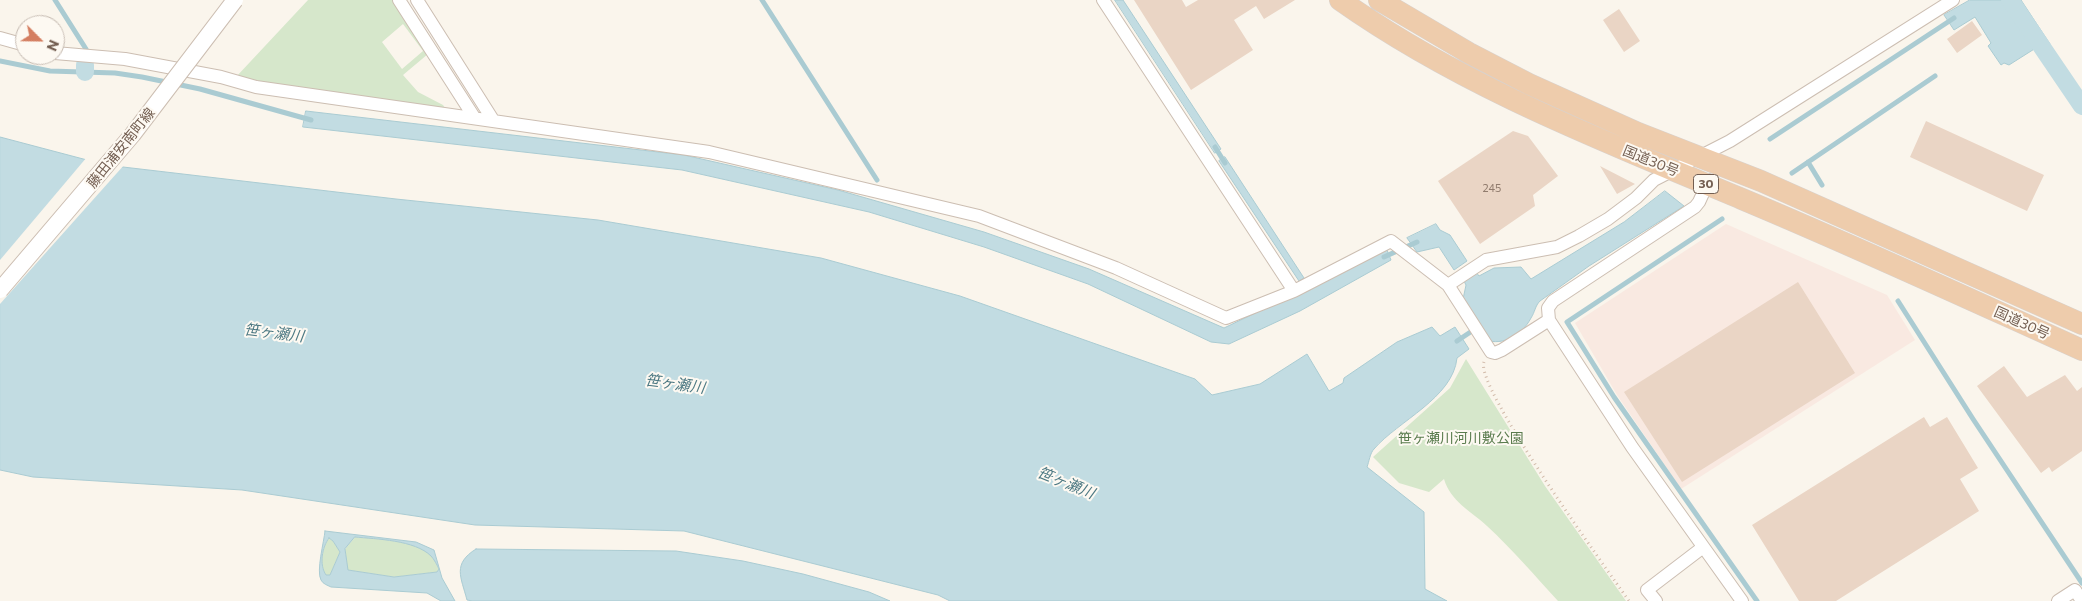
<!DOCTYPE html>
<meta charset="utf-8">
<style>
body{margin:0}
#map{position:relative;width:2082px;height:601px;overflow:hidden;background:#faf5ec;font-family:Commissioner,sans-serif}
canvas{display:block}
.north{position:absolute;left:15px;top:15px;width:50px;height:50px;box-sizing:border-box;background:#fdf9f2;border:1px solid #c6bbb2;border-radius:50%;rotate:113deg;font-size:14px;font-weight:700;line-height:20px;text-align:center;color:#735e51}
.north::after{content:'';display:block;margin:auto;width:18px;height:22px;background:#d47e61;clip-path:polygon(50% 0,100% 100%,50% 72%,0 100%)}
</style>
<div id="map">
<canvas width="2082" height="601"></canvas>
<div class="north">N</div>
</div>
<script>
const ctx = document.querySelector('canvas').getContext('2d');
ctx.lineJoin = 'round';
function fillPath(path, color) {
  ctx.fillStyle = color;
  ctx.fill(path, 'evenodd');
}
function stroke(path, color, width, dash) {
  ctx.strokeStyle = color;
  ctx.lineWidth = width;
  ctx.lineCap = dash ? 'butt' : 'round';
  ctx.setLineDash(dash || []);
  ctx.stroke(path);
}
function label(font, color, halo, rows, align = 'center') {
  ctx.font = font + ' Commissioner,"Noto Sans JP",sans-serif';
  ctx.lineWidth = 4;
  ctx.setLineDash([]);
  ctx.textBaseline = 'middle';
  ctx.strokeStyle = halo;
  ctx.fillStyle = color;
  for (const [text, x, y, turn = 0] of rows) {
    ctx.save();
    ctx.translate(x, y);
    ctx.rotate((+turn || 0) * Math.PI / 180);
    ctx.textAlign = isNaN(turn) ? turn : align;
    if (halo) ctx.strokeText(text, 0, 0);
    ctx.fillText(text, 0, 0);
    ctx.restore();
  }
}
fillPath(new Path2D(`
 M1726,224L1887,295L1915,340L1681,489L1617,395L1575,323Z`), '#f9e9e1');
fillPath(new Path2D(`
 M308,0H393L428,54L403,75L418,92L443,105L447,111L279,87L236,77ZM403,24L423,51L402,69L382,42Z
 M1466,359L1545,486L1626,601H1558C1535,576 1512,549 1487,526C1470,510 1451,502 1444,479L1429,492L1399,483L1373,457L1450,388Z
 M355,537C377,539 415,540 431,555C434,559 437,565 439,569L437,572L394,577L347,570L345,549Z
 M329,538L333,541L340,552L330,575H326C319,565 322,548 329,538Z`), '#d6e7cb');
const water = new Path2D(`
 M1115,0H1123L1221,149L1215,153Z
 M1970,0H2021L2050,44L2042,51L2039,46L2009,65L2004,63L2001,65L1988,46L1991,43L1975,17L1954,30L1944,15Z
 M306,111L684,155L838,190L984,232L1089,269L1224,328L1387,250L1391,260L1300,311L1229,344L1211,342L1088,284L984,247L869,212L682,170L303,127Z
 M0,137L106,165L396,199L598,220L821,258L960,296L1195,379L1212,395L1260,384L1307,354L1329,391L1343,383L1344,378L1397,342L1432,327L1440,336L1455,327L1469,349L1457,358C1453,398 1398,421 1374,449C1370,453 1369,462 1367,467L1424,512L1425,589L1447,601H950L938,595L684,531L475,525L242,490L33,477L0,470Z
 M1225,157L1304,278L1299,281L1219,161Z
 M1665,191L1684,206L1589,266L1540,301C1535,306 1535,312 1531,318C1522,335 1504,346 1485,340L1462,304L1466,285L1464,281L1476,272L1479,276L1494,268L1521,267L1531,279L1624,222Z
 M1436,224L1440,230L1450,235L1467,261L1454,270L1439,247L1417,252L1407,238Z
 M325,531L416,542L434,550L442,578L455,601H441L427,593L331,587C327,585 323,584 321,580C316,571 324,542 325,531ZM355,537C376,539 415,540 431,556C434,559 437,565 439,569L437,572L394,577L348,570L345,549ZM329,538L333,541L340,552L330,575H326C319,565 322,547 329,538Z
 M476,549L676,551L743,561L803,574L869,592L890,601H473L467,600C461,577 452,564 476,549Z`);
fillPath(water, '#c2dce2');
stroke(water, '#aacbd2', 1);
fillPath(new Path2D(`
 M87,157L125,164L0,304V260Z`), '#faf5ec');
stroke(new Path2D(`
 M55,0L86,49
 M762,0L877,180
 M0,61L50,71L115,73L142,77L200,89L311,120
 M1770,139L1954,18
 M1215,147L1225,163
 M1808,162L1822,185
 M1792,173L1935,76
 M1722,219L1567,322L1614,397L1757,601
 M1384,257L1417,242
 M1898,301L1973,419L2082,583
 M1457,341L1475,329`), '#aacbd2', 5);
stroke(new Path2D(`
 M2010,0L2082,106
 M85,72V65`), '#c2dce2', 18);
fillPath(new Path2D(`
 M1134,0H1182L1186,7L1198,0H1295L1264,19L1256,6L1234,20L1253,50L1191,90Z
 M1619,9L1640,41L1624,52L1603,20Z
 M1972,21L1982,35L1957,53L1947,39Z
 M1926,121L2044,175L2027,211L1910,157Z
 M1513,131L1528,136L1558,176L1533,195L1535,206L1480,244L1438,181Z
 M1600,166L1635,184L1617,194Z
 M1798,282L1855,373L1682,482L1624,392Z
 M2004,366L2027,397L2065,375L2077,391L2082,387V451L2052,472L2049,467L2041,473L1977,386Z
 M1924,417L1930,427L1947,417L1978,468L1960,479L1979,511L1836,601H1799L1752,525Z`), '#ead5c5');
const minor = new Path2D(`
 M399,0L474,117
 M417,0L493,120
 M1103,0L1294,291L1391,241L1448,285L1491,352L1495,353L1502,350L1549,320
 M0,38L25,45
 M55,53L125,59L221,77L256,87L709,152L979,216L1116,268L1226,318L1294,291
 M1709,180L1699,202L1695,207L1553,301L1548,308L1549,320L1632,447L1742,601
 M1448,285L1486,260L1557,247L1579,236L1608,219L1636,198L1654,180L1730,141L1953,0
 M1656,601L1647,590L1702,548
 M2058,601L2075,590L2082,601`);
const trunk = new Path2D(`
 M1340,0C1463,87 1604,141 1742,199C1857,247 1969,299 2082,350
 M1379,0L1469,53L1529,84L1638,133L1761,181L2082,324`);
stroke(minor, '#ccbeb2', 14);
stroke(trunk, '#d8d2ce', 22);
stroke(new Path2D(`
 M1484,362C1474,386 1608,571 1629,601`), '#d1baa9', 3, [1, 4]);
stroke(minor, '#fff', 12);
stroke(trunk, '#eeccac', 21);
const tertiaryBridge = new Path2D(`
 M0,290L133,134L235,0`);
stroke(tertiaryBridge, '#ccbeb2', 18, []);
stroke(tertiaryBridge, '#fff', 16);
label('11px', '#917c6e', null, [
 ["245",1492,188]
]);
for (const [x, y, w] of [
 [1706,184,25]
]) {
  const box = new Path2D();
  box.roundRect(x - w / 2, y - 9.5, w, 19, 4);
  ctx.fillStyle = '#fdf9f2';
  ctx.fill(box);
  stroke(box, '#735e51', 1);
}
label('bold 12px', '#735e51', null, [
 ["30",1706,184]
]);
label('14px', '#735e51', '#fdf9f2', [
 ["藤田浦安南町線",121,148,-51],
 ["国道30号",1651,161,22],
 ["国道30号",2022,323,24]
]);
label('14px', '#5a7c4e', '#fdf9f2', [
 ["笹ヶ瀬川河川敷公園",1461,438]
]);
label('italic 15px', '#4d7983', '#fdf9f2', [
 ["笹ヶ瀬川",274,333,7],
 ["笹ヶ瀬川",675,384,8],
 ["笹ヶ瀬川",1066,483,22]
]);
</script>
